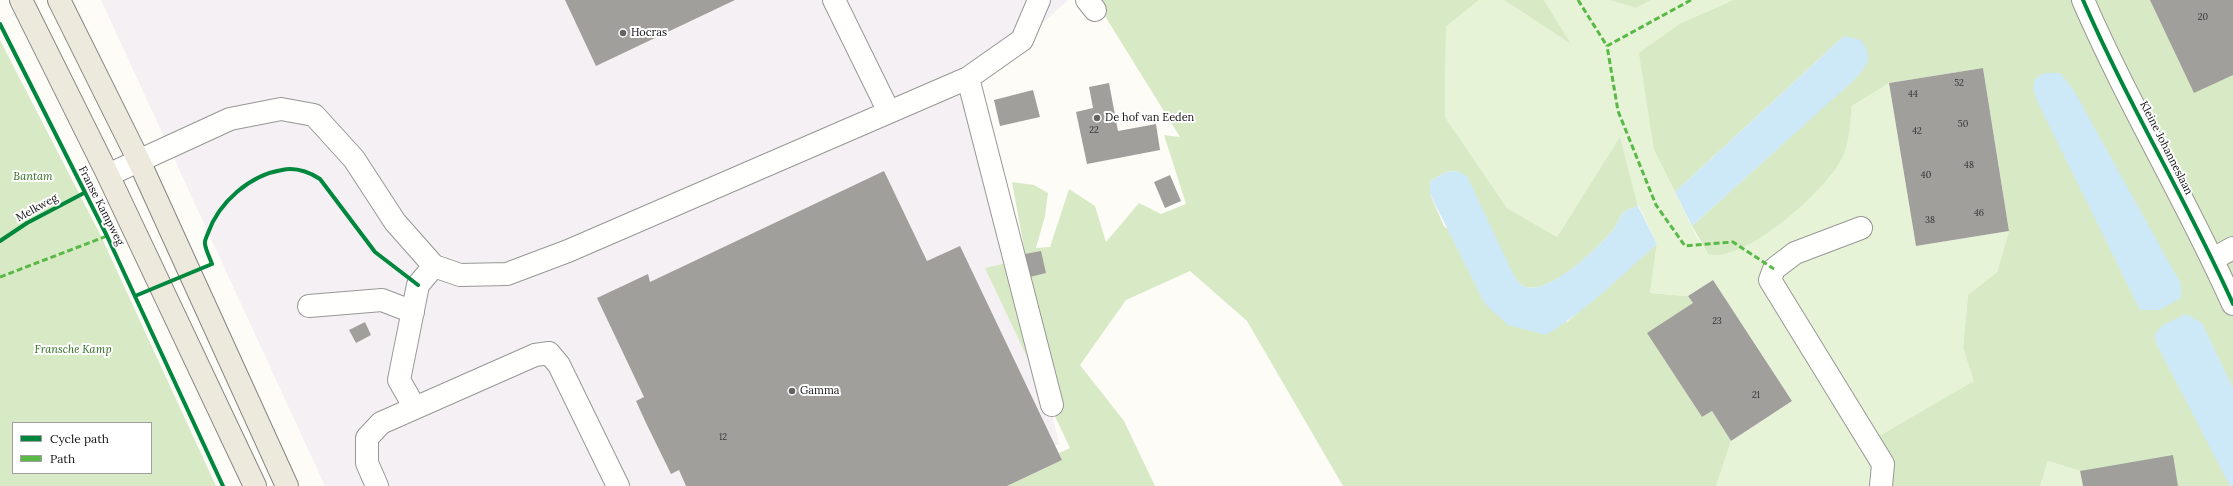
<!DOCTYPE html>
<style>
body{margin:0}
#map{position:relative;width:2233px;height:486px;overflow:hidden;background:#fdfcf7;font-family:Lora,serif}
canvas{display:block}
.legend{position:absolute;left:12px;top:422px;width:140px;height:52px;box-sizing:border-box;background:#fff;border:1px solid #a0a0a0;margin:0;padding:5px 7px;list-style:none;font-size:12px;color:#111}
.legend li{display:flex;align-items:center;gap:8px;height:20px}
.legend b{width:20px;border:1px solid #a0a0a0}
</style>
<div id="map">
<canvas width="2233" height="486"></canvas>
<ul class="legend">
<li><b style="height:5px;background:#00873e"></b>Cycle path</li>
<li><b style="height:5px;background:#58b947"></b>Path</li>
</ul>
</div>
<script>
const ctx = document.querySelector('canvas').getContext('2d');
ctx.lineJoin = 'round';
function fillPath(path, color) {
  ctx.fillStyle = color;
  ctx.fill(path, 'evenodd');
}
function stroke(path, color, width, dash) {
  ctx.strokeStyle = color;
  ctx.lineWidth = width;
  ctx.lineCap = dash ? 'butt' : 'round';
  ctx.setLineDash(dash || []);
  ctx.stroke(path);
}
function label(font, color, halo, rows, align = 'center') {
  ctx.font = font + ' Lora,serif';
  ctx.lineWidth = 4;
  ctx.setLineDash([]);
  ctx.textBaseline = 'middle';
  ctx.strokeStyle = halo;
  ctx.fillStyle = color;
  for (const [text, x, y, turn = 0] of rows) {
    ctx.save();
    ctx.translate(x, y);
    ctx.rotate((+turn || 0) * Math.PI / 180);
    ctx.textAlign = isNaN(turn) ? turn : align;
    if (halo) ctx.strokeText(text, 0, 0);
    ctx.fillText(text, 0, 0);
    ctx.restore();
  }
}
fillPath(new Path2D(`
 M101,0H1068L976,84L1059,444L964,486H325Z`), '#f5f0f3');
fillPath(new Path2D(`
 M1479,0H1504L1570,43L1544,0H1609L1636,8L1651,0H1733L1681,23L1654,150L1698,239L1708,254L1845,152L1852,106L1889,83L1916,246L2009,231L1997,272L1968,295L1963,348L1975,381L1879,436L1892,457V486H1716L1731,441L1792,401L1713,280L1688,296L1650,293L1657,244L1637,202L1620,138L1557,237L1507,208L1445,117L1446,27Z
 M2048,461L2080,471L2083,486H2040Z`), '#e7f3d7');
fillPath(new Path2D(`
 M1095,0H1479L1446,27L1445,117L1507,208L1557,237L1620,137L1638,206C1634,208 1628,209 1624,212C1620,216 1617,225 1613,230C1598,248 1551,294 1526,287C1522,286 1519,282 1516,280L1457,171L1446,172L1430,181V194L1444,226L1567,322L1657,244L1650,293L1688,296L1693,303L1682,386L1702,417L1712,411L1731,441L1716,486H1343L1247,321L1190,271L1126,300L1080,365L1124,421L1155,486H1007L1062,460L1059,453L1070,448L985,268L1007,263L1033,297L1012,182L1034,185L1048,193L1045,216L1036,248L1050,247L1069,189L1095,206L1106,242L1139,203L1161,214L1186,204L1164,135L1180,137Z
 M1504,0H1544L1571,44Z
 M1609,0H1651L1636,8Z
 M1733,0H2233V486H2178L2080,471L2048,461L2040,486H1892V457L1879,436L1974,381L1963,348L1968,295L1997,272L2009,231L1983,68L1889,83L1852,106C1850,120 1850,137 1845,151C1834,185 1744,265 1708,254L1692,226L1785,142L1844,36L1675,192L1654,150L1639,53L1681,23Z
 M0,40L101,236L216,486H0ZM13,423H151V473H13Z`), '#d8eac5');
fillPath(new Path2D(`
 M1844,36L1861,40C1875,59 1866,67 1852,82L1692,226L1675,192Z
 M2044,73H2060L2073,89L2181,284V298L2159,310H2140L2038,103L2033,88L2035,79Z
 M1457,171L1467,176L1516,280C1519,282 1522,286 1526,287C1550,294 1598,248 1613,230C1617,225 1620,216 1624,212C1628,209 1634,208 1638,206L1657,244C1621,276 1587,310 1546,335L1508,325L1485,304L1430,194V181L1446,172Z
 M2186,314L2202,323L2233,388V486H2230L2157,345L2154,335L2163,325Z`), '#cde8f7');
fillPath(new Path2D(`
 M565,0H735L596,66Z
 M2150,0H2233V75L2194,93Z
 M1983,68L2009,231L1916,246L1889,83Z
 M1109,83L1118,131L1156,124L1160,150L1087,164L1076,112L1093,108L1089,87Z
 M1033,90L1040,117L1000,126L994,100Z
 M884,171L927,261L960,246L1062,460L1007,486H686L679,470L671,474L646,423L636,401L644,397L597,298L648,274L650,282Z
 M1170,175L1181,201L1165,208L1154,182Z
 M1041,251L1046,273L1030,277L1025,254Z
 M1713,280L1792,401L1731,441L1712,411L1702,417L1647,333L1693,303L1688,296Z
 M365,322L371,335L356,343L349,330Z
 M2173,455L2178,486H2083L2080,471Z`), '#a19f9c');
const minor = new Path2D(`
 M834,0L889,112
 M1087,0L1095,10
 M2083,0C2128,104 2187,201 2233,304
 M968,78L1052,405
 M108,175L230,119L281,109L314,115L354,159L395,222L434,266L460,275L507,274L568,251L968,78L1022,40L1039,0
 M1861,228L1795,253L1774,269L1770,280L1883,464L1881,486
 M2213,259L2233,248
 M309,306L382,300L413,312
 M415,408L399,380L418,285L434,266
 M377,486L367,463V438L381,423L535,355L549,353L559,365L618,486`);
const major = new Path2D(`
 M21,0L108,175L255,486
 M59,0L139,161L287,486`);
stroke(minor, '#979795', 24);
stroke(major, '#858482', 24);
stroke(minor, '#fffffe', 22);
stroke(major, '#ede9dc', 22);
stroke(new Path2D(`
 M1578,0L1607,46
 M1691,0L1607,46L1618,111L1656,205L1685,246L1733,242L1774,269
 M0,277L107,236`), '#58b947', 3, [6, 3]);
stroke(new Path2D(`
 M2083,0C2128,104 2187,201 2233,304
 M0,24L107,236L223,486
 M0,241L27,223L84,193
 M135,296L212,264C210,258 206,251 205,244C204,241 207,236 208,233C219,202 250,175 282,170C296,167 309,172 320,179L375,252L418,285`), '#00873e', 4);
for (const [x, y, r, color] of [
 [623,33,4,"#646362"],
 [1097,118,4,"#646362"],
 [792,391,4,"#646362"]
]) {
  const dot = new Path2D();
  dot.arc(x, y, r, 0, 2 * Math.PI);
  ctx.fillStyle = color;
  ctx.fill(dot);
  stroke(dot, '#fff', 1.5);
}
label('9px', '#353434', null, [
 ["20",2203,17],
 ["52",1959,83],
 ["44",1913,94],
 ["50",1963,124],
 ["22",1094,130],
 ["42",1917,131],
 ["48",1969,165],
 ["40",1926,175],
 ["46",1979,213],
 ["38",1930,220],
 ["23",1717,321],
 ["21",1756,395],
 ["12",723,437]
]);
label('11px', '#111', '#fff', [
 ["Hocras",631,33],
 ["De hof van Eeden",1105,118],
 ["Gamma",800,391]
], 'left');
label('11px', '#111', '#fff', [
 ["Kleine Johanneslaan",2166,148,63],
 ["Franse Kampweg",101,206,63],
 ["Melkweg",37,208,-29]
]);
label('italic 11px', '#2f6b1f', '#fff', [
 ["Bantam",33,177],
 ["Fransche Kamp",73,350]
]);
</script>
